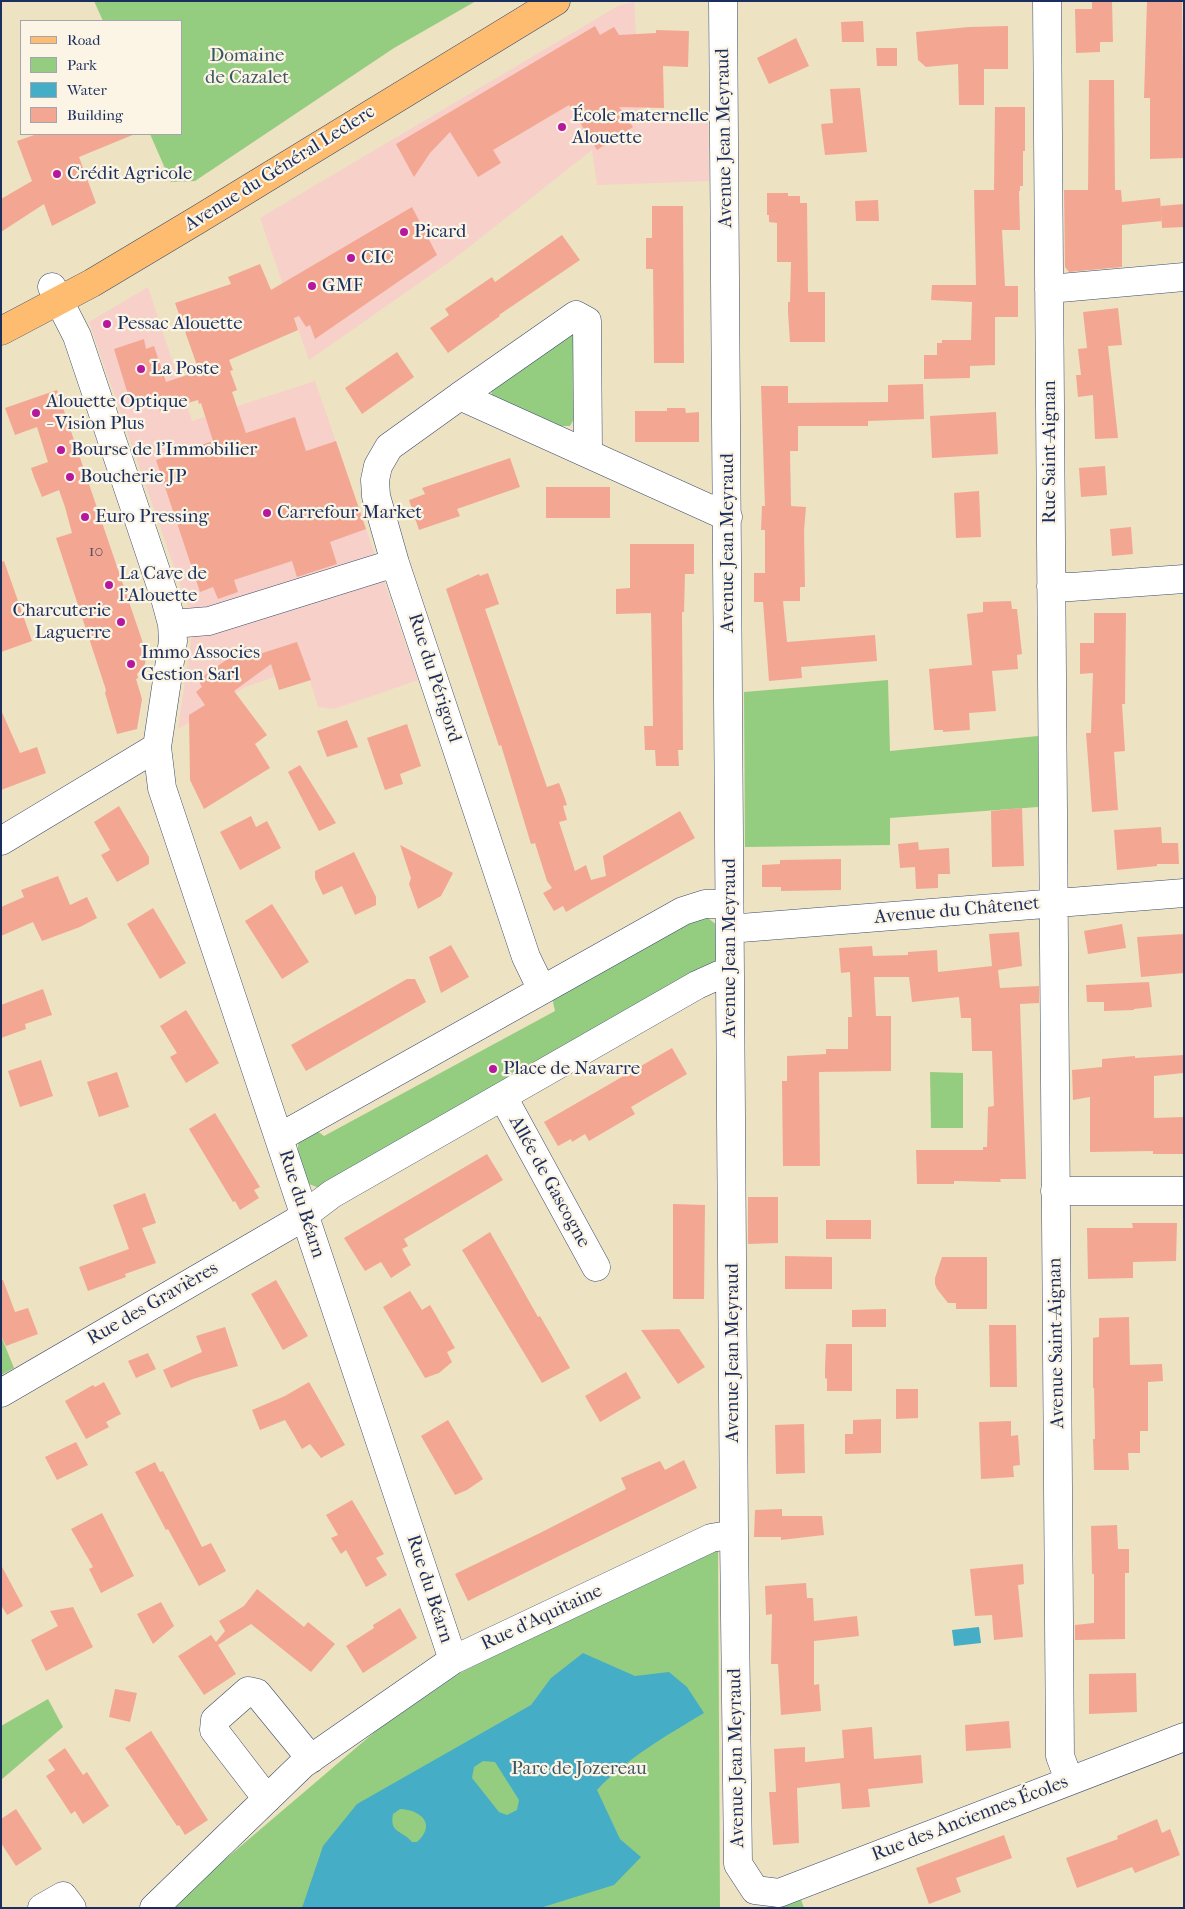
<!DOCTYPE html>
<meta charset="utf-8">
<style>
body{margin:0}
#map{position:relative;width:1185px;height:1909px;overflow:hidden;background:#ede2c1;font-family:"IM FELL French Canon",serif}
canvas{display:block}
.frame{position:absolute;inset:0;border:2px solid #1b2f5e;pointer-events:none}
.legend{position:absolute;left:20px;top:20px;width:162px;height:115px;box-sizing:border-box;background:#fcf5e5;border:1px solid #a2a6af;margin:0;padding:6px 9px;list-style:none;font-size:15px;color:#1b2f5e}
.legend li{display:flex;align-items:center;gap:10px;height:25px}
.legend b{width:25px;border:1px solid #a2a6af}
</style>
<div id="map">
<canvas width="1185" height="1909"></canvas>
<div class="frame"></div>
<ul class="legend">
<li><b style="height:6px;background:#fdbc70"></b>Road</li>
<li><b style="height:14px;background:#95cd80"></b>Park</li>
<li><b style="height:14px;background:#46adc6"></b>Water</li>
<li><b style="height:14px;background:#f3a793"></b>Building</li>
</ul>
</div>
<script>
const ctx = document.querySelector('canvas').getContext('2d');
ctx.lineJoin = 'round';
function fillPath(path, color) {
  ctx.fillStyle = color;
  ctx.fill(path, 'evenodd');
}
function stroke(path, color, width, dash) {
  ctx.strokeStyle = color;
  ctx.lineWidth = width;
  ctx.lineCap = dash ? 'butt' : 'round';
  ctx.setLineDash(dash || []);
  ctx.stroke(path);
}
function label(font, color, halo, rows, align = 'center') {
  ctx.font = font + ' "IM FELL French Canon",serif';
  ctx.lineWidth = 4.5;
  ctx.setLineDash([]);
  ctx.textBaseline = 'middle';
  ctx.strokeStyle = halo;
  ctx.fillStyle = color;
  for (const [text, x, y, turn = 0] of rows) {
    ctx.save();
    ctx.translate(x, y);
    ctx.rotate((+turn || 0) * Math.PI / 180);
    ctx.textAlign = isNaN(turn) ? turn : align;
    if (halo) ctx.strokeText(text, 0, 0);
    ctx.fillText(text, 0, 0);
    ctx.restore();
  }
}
fillPath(new Path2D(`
 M634,2L641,112H708L709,181L597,185L592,150L455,258L309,360L260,218L618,6Z
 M148,287L192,421L315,381L418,680L334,709L318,707L306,666L245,687L178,729L193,626L190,613L89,322Z`), '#f7d0ca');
fillPath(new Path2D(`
 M94,1H476L394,48L195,181L171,182L150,134H181V21H103Z
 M573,332L579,339L574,419L570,426H560L492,397L491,388Z
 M888,680L890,751L1038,736V807L890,818V845L745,847L744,692Z
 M692,916L708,918L718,926L720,953L715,968L319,1188L309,1184L297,1154L299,1140L312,1127L324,1136L555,1011L551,993Z
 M930,1072L963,1073V1128H931Z
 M1,1336L14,1368L1,1375Z
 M718,1546L720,1908H168L377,1730L460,1673Z
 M48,1699L63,1727L1,1780V1726Z
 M800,1897L804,1908H771Z`), '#95cd80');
fillPath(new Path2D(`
 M979,1627L981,1643L954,1646L952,1630Z
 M583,1653L635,1676L669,1672L687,1687L704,1713C666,1736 627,1758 597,1790L620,1839L641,1857L614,1885L540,1908H302L323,1846L357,1804L531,1705L551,1678ZM483,1761L495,1762L519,1800L517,1810L507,1815L499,1812L472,1778L474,1767ZM400,1809C421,1810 437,1824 417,1842H412C403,1830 389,1834 393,1814Z`), '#46adc6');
fillPath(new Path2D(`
 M1092,1H1112L1113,42H1100V52L1076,53L1075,9H1092Z
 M1147,1L1182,2L1184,158L1150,159V98H1144Z
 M863,21L864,42H842L841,22Z
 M595,26L600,35L614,27L619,35L656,33V30L689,31L688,67L663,66L664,108L619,107L633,127L597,150L569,105L493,150L501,163L478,177L450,132L430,153L414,177L396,144Z
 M1008,26V69H984V105H959L958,64L926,67L918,60L916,32L969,27Z
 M796,38L809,66L769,84L757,58Z
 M876,48H897V66H877Z
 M1089,80H1114L1115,190H1121L1122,202L1160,198L1162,221L1122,225V267L1069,272L1065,267L1064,190H1088Z
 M860,88L867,152L825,155L821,124L833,123L830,89Z
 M995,107H1025V151H1023V186H1020V191H1019L1020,230H1002L1005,286H1018V317H995V365L970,366V378L924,379V355H937V343H942V340H971L972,302L931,300L932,285H976L974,190H994Z
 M37,134H135L79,157L96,203L52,226L44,204L1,232V199L32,181L17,141Z
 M767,193H788V196H800V203H807L808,292H825V342H790L788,312V302H790L791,262H777V223L769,222V215H767Z
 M878,200L879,221H856L855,201Z
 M1184,204V227L1162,228L1161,206Z
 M652,206H683L684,363H654L653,269H646V238H652Z
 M412,207L437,255L315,339L310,325L306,327L299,316L294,318L298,330L229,360L233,370L230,371L237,390L232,392L246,433L295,417L306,451L336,441L366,529L330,542L337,564L297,577L292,561L234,580L238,592L218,599L213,587L200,592L156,460L213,441L201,403L199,404L198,400L160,411L154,394L130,401L114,349L144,339L146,349L154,346L166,382L199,371L175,303L231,284L228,277L260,264L271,290Z
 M562,235L580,260L499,315L500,316L448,353L430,328L449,315L445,309L492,277L495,282Z
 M1118,308L1122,345L1108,346L1118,438L1095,439L1093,395L1078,397L1076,375H1081L1078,349L1087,348L1083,312Z
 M397,352L414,377L362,414L345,388Z
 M923,384L924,419L868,421V426H798V451H790L791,506L806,507L804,531L805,587H800V601H783L787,642L875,635L877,661L801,667L802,678L769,681L763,602H754V573H765V530H761L762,506H765L761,386H788V403L888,402V385Z
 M57,390L146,652L145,664L137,674L138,678L136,679L142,699L137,729L117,734L105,693L106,690L56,538L72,533L65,507L59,490L42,497L34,477L31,468L48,462L37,427L15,435L5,408Z
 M667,408H685L686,413L699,412V442H635V411H667Z
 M996,412L998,454L932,458L930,416Z
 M510,458L520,487L457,509L460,516L419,530L409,500L425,494L422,488Z
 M1105,466L1107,495L1081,497L1079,468Z
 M546,487H610V518H546Z
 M979,491L981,537L956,538L954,493Z
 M1131,527L1133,554L1112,556L1110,529Z
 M630,544H694V574H685L684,612H682L683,750H678L679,766H656L655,750H645L644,726H653L651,613L616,614V589L630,588Z
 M4,561L32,641L1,652V562Z
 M488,573L499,604L485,609L547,787L559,783L564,796L567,805L563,806L567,820L559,822L575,871L586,865L591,880L606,876L603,856L680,811L695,838L566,912L563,906L554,911L543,893L552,888L547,881L535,843L531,844L501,745L499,746L446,589L479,574L480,576Z
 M1011,601L1012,609H1017L1022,654L1017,655L1018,669L992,671L996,711L969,713L970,730L943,732V730H934L929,669L972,665L967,614L983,612V602Z
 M1094,613H1126L1125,704H1122L1125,751L1114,752L1118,810L1092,812L1086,733H1091L1093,673L1080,674V643H1094Z
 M297,642L311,680L279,690L271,664L234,691L267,735L255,744L270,768L204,809L190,780L189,715L205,705L196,692L202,687L198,680L246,646L253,656Z
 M1,710L20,753L37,747L46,773L1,790Z
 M347,720L358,747L327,757L317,731Z
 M407,724L421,766L400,774L403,784L385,790L367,738Z
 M300,765L336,823L319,831L288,772Z
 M119,806L149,857V864L117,882L101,855L110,850L94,822Z
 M1022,808L1024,866L992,867L991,811Z
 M251,816L256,827L267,821L281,848L240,870L220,832Z
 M1161,827L1162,843H1178L1179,864H1157V866L1117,870L1114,830Z
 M918,842L919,850L949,848L950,874H938V888L916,889L915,867L900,868L898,844Z
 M400,845L453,873L441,896L418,909L409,884L411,878Z
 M354,852L376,897V905L355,915L342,886L323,895L315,878V871Z
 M841,859V890L781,891V887H762V865L780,864V860Z
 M58,876L70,905L87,897L97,918L80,927L42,941L33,922L1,936V907L24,897L21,890Z
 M272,904L309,962L282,979L245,921Z
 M153,908L186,963L160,979L127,924Z
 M1122,924L1126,948L1088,954L1084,931Z
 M1019,932L1022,966L998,970L1000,988L1039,986V1003L1020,1004L1026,1179H1000L1001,1182L954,1181V1184H917L916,1150H983V1147H987L988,1107L994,1106L992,1051H972L971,1018H961L959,997L912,1002L909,977H874L876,1016H891V1071L819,1072L820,1166H783L782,1081H787V1056L826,1054V1049H848V1017H852L850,972L841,973L839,948L872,946L873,956L908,955V952L937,950L938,972L992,966L989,934Z
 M1184,934V973L1141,977L1137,937Z
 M451,945L469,977L441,993L429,957Z
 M407,979H415L426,1002L306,1071L291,1045Z
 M1149,982L1152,1007L1134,1009V1010L1104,1011V1002H1087L1086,985Z
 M43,989L52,1015L25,1024L26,1029L1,1038V1005Z
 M186,1010L219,1063L186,1083L170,1057L177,1053L160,1026Z
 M672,1048L687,1074L631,1107L635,1114L589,1141L585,1134L572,1142L571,1139L558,1146L544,1122Z
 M1184,1055V1073L1154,1076V1118L1184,1117V1154H1153V1151L1090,1152V1097L1073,1100L1072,1070L1102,1067V1059L1135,1056V1058Z
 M41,1060L53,1096L20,1107L8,1071Z
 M117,1072L129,1107L99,1117L87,1082Z
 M215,1113L260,1187L254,1190L259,1198L240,1210L235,1201L233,1202L189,1129Z
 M487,1154L503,1180L404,1239L408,1246L402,1249L411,1265L391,1278L381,1262L365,1271L344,1238Z
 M145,1193L156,1223L142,1228L156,1263L125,1274L126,1277L88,1291L79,1267L129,1249L113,1205Z
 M748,1197H778V1243L748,1244Z
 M673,1204L705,1205L704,1299H673Z
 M826,1220H871V1239H826Z
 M1132,1223H1177L1176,1261L1133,1262V1278L1088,1279L1087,1228H1133Z
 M490,1232L538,1317L540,1316L570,1368L542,1383L462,1250Z
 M785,1256L832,1257V1289H785Z
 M942,1257H987V1309H956V1303H948L937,1289L935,1284V1278Z
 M1,1280H3L15,1312L28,1308L38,1334L6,1346L1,1336Z
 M276,1280L308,1336L283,1350L251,1294Z
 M410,1291L422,1310L430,1305L455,1348L447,1352L452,1362L439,1373L425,1378L383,1307Z
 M886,1309V1327H852V1310Z
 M1129,1317L1130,1365L1162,1364L1163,1381L1148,1382V1431H1140V1453H1128L1129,1470H1094L1093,1439H1095L1094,1388H1093V1338L1099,1337V1318Z
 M989,1325H1016L1017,1387H990Z
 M225,1327L238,1366L193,1379L171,1388L163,1370L202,1352L196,1336Z
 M679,1329L705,1367L678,1384L641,1330Z
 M826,1344H852V1391H827V1379L825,1378V1368Z
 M148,1353L156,1369L136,1378L128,1361Z
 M626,1372L641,1398L600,1422L585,1396Z
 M104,1382L121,1414L106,1422L109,1427L86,1439L65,1401L93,1385L95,1387Z
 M309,1382L345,1445L321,1458L310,1444L302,1449L285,1420L260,1430L252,1410L285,1396Z
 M896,1389H918V1418L896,1419Z
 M881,1419V1453L845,1454V1434H853V1420Z
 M448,1420L483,1479L467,1490L455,1495L421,1436Z
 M1011,1421V1436L1018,1435L1020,1465L1013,1466L1014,1477L981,1479L979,1422Z
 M804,1424L805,1473L776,1474L775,1425Z
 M76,1442L88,1465L57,1480L45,1457Z
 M684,1460L697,1488L468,1601L455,1574L540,1533L626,1489L621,1478L660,1461L665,1470Z
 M155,1462L160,1472L163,1471L202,1547L211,1543L226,1571L199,1586L168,1529L166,1530L135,1472Z
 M352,1500L384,1554L376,1558L387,1575L366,1587L346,1550L341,1554L331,1538L338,1535L326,1515Z
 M782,1509V1516H822L824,1535L781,1540V1537H754L755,1510Z
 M102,1513L134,1576L101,1593L89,1569L93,1567L71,1529Z
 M1117,1525L1118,1549H1129V1573H1125V1639L1075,1640V1625L1094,1623V1574H1092L1091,1526Z
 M1023,1564L1024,1584L1018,1585L1023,1637L994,1640L992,1615L975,1616L970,1569Z
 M1,1565L23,1606L7,1615L1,1605Z
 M806,1583L807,1598H813L814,1621L857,1616L859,1636L814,1641V1685L819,1684L821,1711L781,1715L778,1664H771L772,1614L766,1615L765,1586Z
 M257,1589L304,1627L308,1622L335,1644L311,1672L251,1624L218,1645L236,1674L204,1695L178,1656L211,1635L216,1642L225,1631L219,1621L244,1606Z
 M161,1602L174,1626L153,1644L137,1614Z
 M73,1607L93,1647L46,1671L31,1640L58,1626L50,1611Z
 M400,1608L417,1638L363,1673L346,1646L374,1628L373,1625Z
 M1136,1673L1137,1712L1089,1714V1674Z
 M115,1689L137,1693L130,1722L109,1717Z
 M1009,1721L1011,1748L966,1751L965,1725Z
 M872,1727L874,1759L921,1755L923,1783L868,1789L870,1807L842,1809L840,1783L797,1788L799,1843L773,1845L769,1792H776L774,1749L805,1747V1762L844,1758L842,1730Z
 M151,1731L208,1820L185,1835L179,1825L177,1826L125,1748Z
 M65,1748L83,1775L87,1772L109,1806L83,1824L75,1811L71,1814L46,1776L55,1770L48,1760Z
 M16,1809L42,1849L16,1866L1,1843V1819Z
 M1157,1819L1162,1833L1170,1829L1180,1855L1135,1873L1132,1867L1077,1888L1066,1858L1118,1839L1117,1836Z
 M1004,1835L1012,1858L956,1878L961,1892L929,1904L916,1868Z`), '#f3a793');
const minor = new Path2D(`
 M723,1L734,1534L738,1864L755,1890L779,1893L1184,1737
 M1047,1L1060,1756L1069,1780
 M52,287L77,336L165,598L172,624L173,641L157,747L162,788L453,1660
 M1049,289L1184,277
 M460,396L576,315L587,321L588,452
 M1051,586L1071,587L1184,579
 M172,624L209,621L395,563
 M1,841L157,747
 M730,927L741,928L1184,893
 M542,990L526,957L395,563L376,496L375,480L378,466L389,447L460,396L728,517
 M503,1097L596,1267
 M278,1135L289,1132L683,911L705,904H729
 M1055,1191H1184
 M1,1393L295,1222L332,1194L697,985L719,975H730
 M267,1799L214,1730L215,1720L248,1691L257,1693L311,1759
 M42,1908L63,1896L72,1908
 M154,1908L303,1764L453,1660L711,1538L734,1534`);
const major = new Path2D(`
 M1,331L92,283L199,219L556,1`);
stroke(minor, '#3a4a6d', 29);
stroke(major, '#3a4a6d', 29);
stroke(minor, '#fff', 28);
stroke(major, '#fdbc70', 28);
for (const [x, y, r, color] of [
 [562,127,5,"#b5179e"],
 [57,174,5,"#b5179e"],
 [404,232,5,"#b5179e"],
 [351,258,5,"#b5179e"],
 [312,286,5,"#b5179e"],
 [107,324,5,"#b5179e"],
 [141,369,5,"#b5179e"],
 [36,413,5,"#b5179e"],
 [61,450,5,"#b5179e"],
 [70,477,5,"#b5179e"],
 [267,513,5,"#b5179e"],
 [85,517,5,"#b5179e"],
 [109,585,5,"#b5179e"],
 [121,622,5,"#b5179e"],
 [131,664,5,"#b5179e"],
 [493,1069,5,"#b5179e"]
]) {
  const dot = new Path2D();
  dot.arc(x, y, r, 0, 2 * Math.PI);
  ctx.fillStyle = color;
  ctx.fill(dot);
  stroke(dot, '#fcf5e5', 2);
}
label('16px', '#514d6b', null, [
 ["10",96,552]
]);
label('19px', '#3a5666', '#fcf5e5', [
 ["Domaine",247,56],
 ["de Cazalet",247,78],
 ["Parc de Jozereau",579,1769]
]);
label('19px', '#1b2f5e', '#fcf5e5', [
 ["École maternelle",572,116],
 ["Alouette",572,138],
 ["Crédit Agricole",67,174],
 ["Picard",414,232],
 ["CIC",361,258],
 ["GMF",322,286],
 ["Pessac Alouette",117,324],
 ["La Poste",151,369],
 ["Alouette Optique",46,402],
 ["- Vision Plus",46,424],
 ["Bourse de l'Immobilier",71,450],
 ["Boucherie JP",80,477],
 ["Carrefour Market",277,513],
 ["Euro Pressing",95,517],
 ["La Cave de",119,574],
 ["l'Alouette",119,596],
 ["Charcuterie",111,611,"right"],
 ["Laguerre",111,633,"right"],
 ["Immo Associes",141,653],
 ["Gestion Sarl",141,675],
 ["Place de Navarre",503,1069]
], 'left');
label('19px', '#1b2f5e', '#fcf5e5', [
 ["Avenue Jean Meyraud",725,138,-91],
 ["Avenue du Général Leclerc",280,169,-32],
 ["Rue Saint-Aignan",1050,452,-90],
 ["Avenue Jean Meyraud",728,543,-90],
 ["Rue du Périgord",434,678,72],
 ["Avenue du Châtenet",957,911,-5],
 ["Avenue Jean Meyraud",730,948,-90],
 ["Allée de Gascogne",549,1182,61],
 ["Rue du Béarn",301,1204,72],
 ["Rue des Gravières",153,1304,-30],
 ["Avenue Saint-Aignan",1057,1343,-91],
 ["Avenue Jean Meyraud",733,1353,-90],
 ["Rue du Béarn",429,1589,72],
 ["Rue d'Aquitaine",542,1618,-25],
 ["Avenue Jean Meyraud",737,1758,-91],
 ["Rue des Anciennes Écoles",970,1819,-21]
]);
</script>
